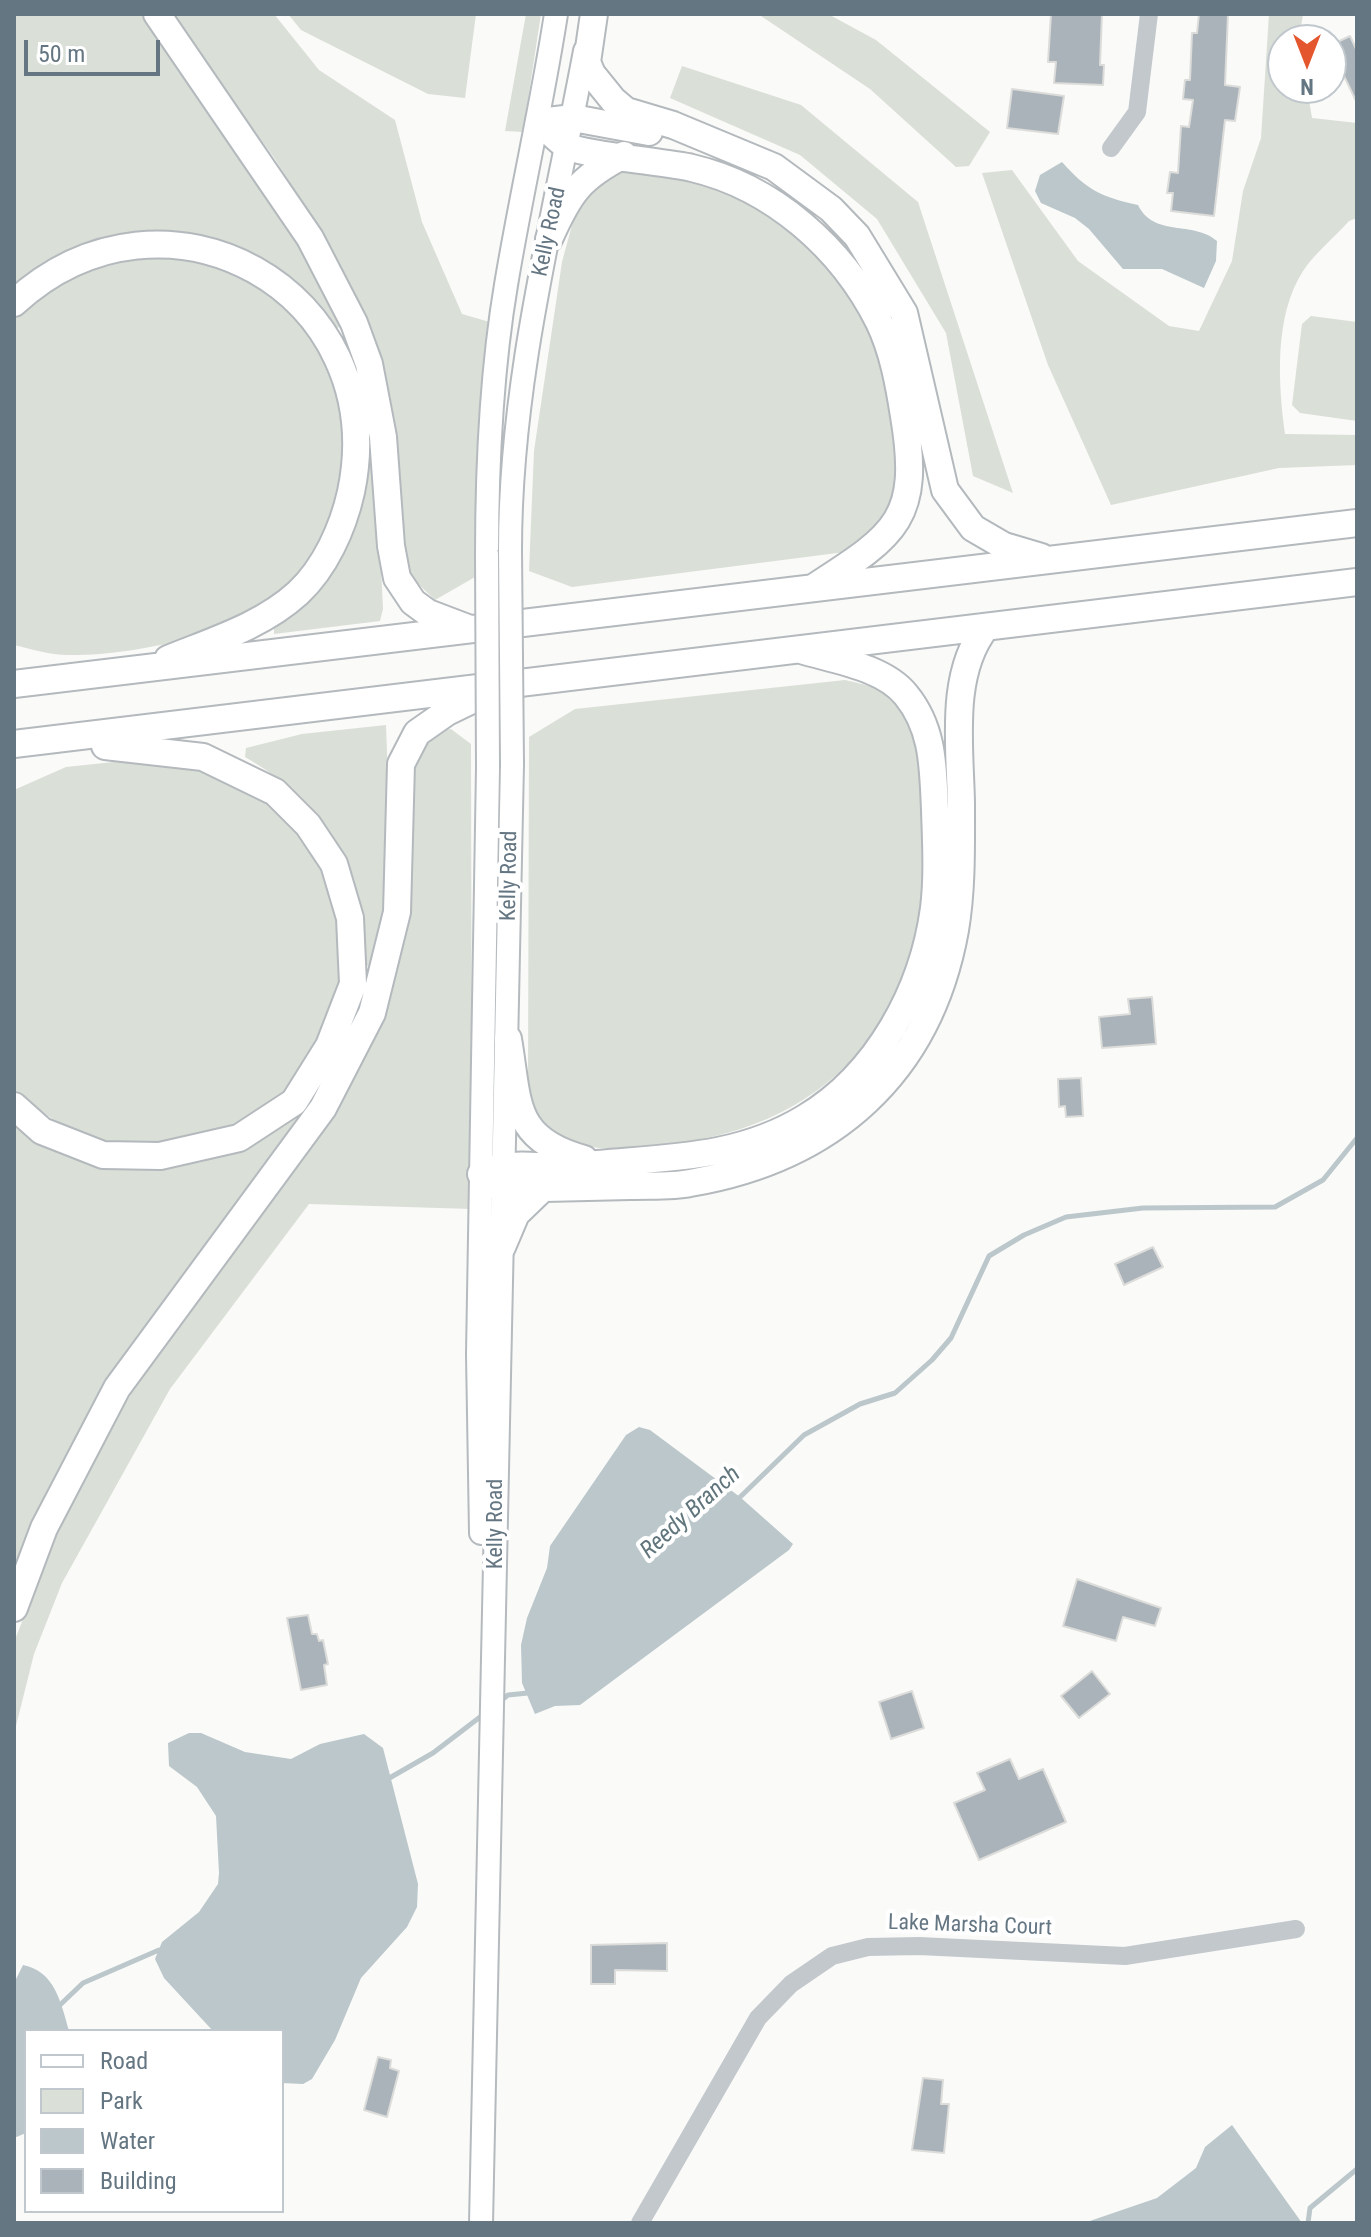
<!DOCTYPE html>
<style>
body{margin:0}
#map{position:relative;width:1371px;height:2237px;overflow:hidden;background:#fafaf8;font-family:"Roboto Condensed",sans-serif}
canvas{display:block}
.frame{position:absolute;inset:0;border:16px solid #657683;pointer-events:none}
.legend{position:absolute;left:24px;top:2029px;width:260px;height:184px;box-sizing:border-box;background:#fff;border:2px solid #c1c8cd;margin:0;padding:10px 14px;list-style:none;font-size:24px;color:#657683}
.legend li{display:flex;align-items:center;gap:16px;height:40px}
.legend b{width:40px;border:2px solid #c1c8cd}
.north{position:absolute;left:1267px;top:24px;width:80px;height:80px;box-sizing:border-box;background:#fff;border:2px solid #c1c8cd;border-radius:50%;rotate:180deg;font-size:22px;font-weight:700;line-height:32px;text-align:center;color:#657683}
.north::after{content:'';display:block;margin:auto;width:28px;height:36px;background:#e4572e;clip-path:polygon(50% 0,100% 100%,50% 72%,0 100%)}
.scale{position:absolute;left:24px;top:40px;width:136px;height:36px;box-sizing:border-box;border:4px solid #657683;border-top:0;padding-left:10px;font-size:24px;line-height:28px;white-space:nowrap;color:#657683;-webkit-text-stroke:6px #fff;paint-order:stroke}
</style>
<div id="map">
<canvas width="1371" height="2237"></canvas>
<div class="frame"></div>
<ul class="legend">
<li><b style="height:10px;background:#fff"></b>Road</li>
<li><b style="height:22px;background:#dadfd7"></b>Park</li>
<li><b style="height:22px;background:#bbc7cb"></b>Water</li>
<li><b style="height:22px;background:#aab3b9"></b>Building</li>
</ul>
<div class="north">N</div>
<div class="scale">50 m</div>
</div>
<script>
const ctx = document.querySelector('canvas').getContext('2d');
ctx.lineJoin = 'round';
function fillPath(path, color) {
  ctx.fillStyle = color;
  ctx.fill(path, 'evenodd');
}
function stroke(path, color, width, dash) {
  ctx.strokeStyle = color;
  ctx.lineWidth = width;
  ctx.lineCap = dash ? 'butt' : 'round';
  ctx.setLineDash(dash || []);
  ctx.stroke(path);
}
function label(font, color, halo, rows, align = 'center') {
  ctx.font = font + ' "Roboto Condensed",sans-serif';
  ctx.lineWidth = 8;
  ctx.setLineDash([]);
  ctx.textBaseline = 'middle';
  ctx.strokeStyle = halo;
  ctx.fillStyle = color;
  for (const [text, x, y, turn = 0] of rows) {
    ctx.save();
    ctx.translate(x, y);
    ctx.rotate((+turn || 0) * Math.PI / 180);
    ctx.textAlign = isNaN(turn) ? turn : align;
    if (halo) ctx.strokeText(text, 0, 0);
    ctx.fillText(text, 0, 0);
    ctx.restore();
  }
}
fillPath(new Path2D(`
 M14,14H141L294,233L343,325L335,329C252,220 122,200 14,287Z
 M170,14H274L319,70L395,120L422,222L462,314L493,323L477,496L475,577L435,600L407,573L393,427L318,228L275,159Z
 M288,14H476L465,98L428,94L301,30Z
 M526,14H541L523,132L505,131Z
 M758,14H828L876,40L990,132L969,166L956,167L870,89Z
 M1269,14H1303L1299,40H1283V88H1307L1312,118L1357,123V218L1349,221C1335,237 1315,253 1303,271C1274,316 1278,383 1285,434L1357,435V465L1279,468L1111,505L1048,365L982,173L1012,170L1078,261L1169,326L1199,331L1232,261L1243,191L1261,138Z
 M682,66L801,105L918,202L1013,493L973,476L946,333L877,219L800,155L670,98Z
 M631,170C691,178 751,197 798,236C858,285 926,429 890,504C879,527 865,538 845,552L572,587L529,571L534,451L562,262L579,199L602,179Z
 M153,254C201,260 255,271 291,309C323,343 342,393 348,440C350,453 334,520 329,534C324,549 308,567 298,579C252,632 136,656 68,655C50,655 31,649 14,645V315L57,280Z
 M1311,316L1357,322V421L1300,413L1292,405L1302,324Z
 M369,463H376L383,609L380,621L274,634V627C329,591 362,528 369,463Z
 M845,680C867,685 883,688 899,705C946,753 926,961 889,1015C830,1099 760,1135 660,1145C609,1151 571,1154 531,1116L528,1081L529,737L575,709Z
 M386,725L391,864L375,967L364,965C366,873 326,803 245,757L246,748L302,734Z
 M451,729L471,744L472,1209L309,1204L170,1389L62,1583L34,1654L14,1734V1642L70,1500L132,1392L343,1098L384,1011L404,937L412,874L414,769L425,741L440,730Z
 M142,759C158,761 175,762 191,765C274,786 339,852 342,940C343,966 345,994 333,1018C324,1038 299,1079 283,1094C239,1138 143,1161 84,1136C57,1125 36,1107 14,1089V790L66,767Z
 M307,1099L315,1105L242,1202L14,1575V1119L135,1168L202,1162L251,1143Z`), '#dadfd7');
fillPath(new Path2D(`
 M1062,162C1087,190 1101,197 1138,205C1154,238 1193,220 1217,241L1216,261L1204,288L1162,269H1123L1089,229L1075,218L1041,203L1035,191L1040,175Z
 M639,1427L650,1430L740,1497L793,1544L789,1550L580,1705L555,1706L535,1714L522,1683L521,1645L527,1618L547,1568L550,1546L626,1435Z
 M189,1733H201L245,1752L291,1759L320,1744L364,1734L383,1748L418,1884L417,1907L407,1927L361,1978L335,2040L312,2079L303,2084L282,2083V2031H213L164,1978L155,1959L162,1942L199,1912L218,1884L219,1873L216,1816L197,1787L169,1766L168,1743Z
 M23,1965C55,1971 61,2003 69,2031H26V2133L14,2138L16,1979Z
 M1232,2125L1302,2223H1084L1157,2198L1196,2168L1205,2147Z`), '#bbc7cb');
stroke(new Path2D(`
 M735,1502L804,1435L860,1404L895,1393L932,1360L951,1338L989,1256L1024,1235L1066,1217L1143,1208L1275,1207L1323,1180L1357,1138
 M498,1703L508,1695L528,1693
 M386,1780L433,1753L484,1714
 M61,2004L83,1983L159,1950
 M1308,2223L1310,2208L1357,2169`), '#bbc7cb', 5);
const building = new Path2D(`
 M1051,14H1102L1100,65H1104L1103,85L1054,83L1056,62H1048Z
 M1199,14H1228L1225,85L1240,87L1235,121L1225,120L1214,216L1171,211L1173,193H1167L1170,172L1178,173L1181,126L1189,127L1193,100L1183,99L1185,80H1190L1192,33H1197Z
 M1350,36L1357,51V103L1331,49V45Z
 M1012,89L1064,96L1058,134L1007,128Z
 M1152,997L1156,1044L1102,1048L1099,1017L1130,1014L1128,999Z
 M1081,1078L1083,1116L1066,1117L1065,1106L1059,1107L1058,1079Z
 M1153,1247L1163,1267L1124,1285L1115,1264Z
 M1077,1579L1161,1608L1155,1626L1123,1617L1116,1641L1063,1626Z
 M308,1615L312,1634H317L319,1641L323,1640L328,1664L324,1665L327,1685L301,1690L287,1618Z
 M1092,1671L1110,1694L1079,1718L1061,1696Z
 M912,1691L924,1728L891,1739L879,1702Z
 M1010,1759L1019,1779L1043,1769L1066,1822L979,1860L954,1803L985,1790L977,1773Z
 M667,1943V1971L615,1970V1984H591V1945Z
 M378,2057L391,2060L390,2068L399,2071L387,2117L364,2110Z
 M923,2078L943,2080L941,2104H949L944,2153L912,2150Z`);
fillPath(building, '#aab3b9');
stroke(building, '#dcdcda', 2);
const major = new Path2D(`
 M510,550C510,380 554,217 585,51
 M487,554C487,464 491,374 506,285C521,194 542,105 556,14
 M481,1533L478,1354L488,768
 M481,2223L512,764`);
const highway = new Path2D(`
 M157,14L310,238L354,323L369,364L383,437L391,546L397,578L413,602L428,613L470,629
 M594,14L587,62L592,74L613,100L626,111L673,125L774,167L831,209L857,236L904,313L945,490L973,528L1004,546L1041,557
 M539,122C548,129 557,140 567,146C583,155 666,162 692,168C773,187 842,248 879,322C893,351 899,384 904,416C921,518 897,534 816,586
 M539,122L573,118L649,132
 M549,239C569,194 579,178 624,155
 M14,303C165,164 393,291 351,492C343,528 325,568 298,593C262,626 212,641 168,659
 M801,650C834,660 884,667 906,695C934,729 933,769 935,810C936,842 938,876 934,908C923,990 878,1074 805,1118C733,1162 655,1157 576,1166C540,1170 516,1158 481,1174L502,1189C545,1188 587,1187 630,1186C649,1185 671,1187 690,1183C832,1159 929,1074 955,930C962,889 961,845 961,803C960,746 949,674 986,627
 M14,684L1357,523
 M14,744L1357,582
 M508,1039C519,1102 511,1139 584,1159
 M14,1106L42,1131L103,1155L160,1156L239,1138L294,1102L329,1046L353,984L350,918L334,864L308,825L275,792L203,757L105,746
 M502,1247L516,1214L543,1188
 M14,1608L44,1528L117,1388L323,1108L372,1013L397,912L401,764L417,733L447,712L478,697`);
stroke(major, '#b5babe', 26);
stroke(highway, '#b4b9bd', 30);
stroke(new Path2D(`
 M1111,148L1137,112L1149,14
 M640,2223L758,2018L791,1984L832,1956L868,1947L919,1946L1125,1956L1296,1929`), '#c3c8cc', 18);
stroke(major, '#fff', 22);
stroke(highway, '#fff', 26);
const majorBridge = new Path2D(`
 M510,550L512,764
 M487,554L488,768`);
stroke(majorBridge, '#b5babe', 26, []);
stroke(majorBridge, '#fff', 22);
label('22px', '#657683', '#fff', [
 ["Kelly Road",550,232,-78],
 ["Kelly Road",510,876,-89],
 ["Kelly Road",496,1524,-90],
 ["Lake Marsha Court",970,1926,2]
]);
label('italic 24px', '#60757c', '#fff', [
 ["Reedy Branch",691,1513,-42]
]);
</script>
